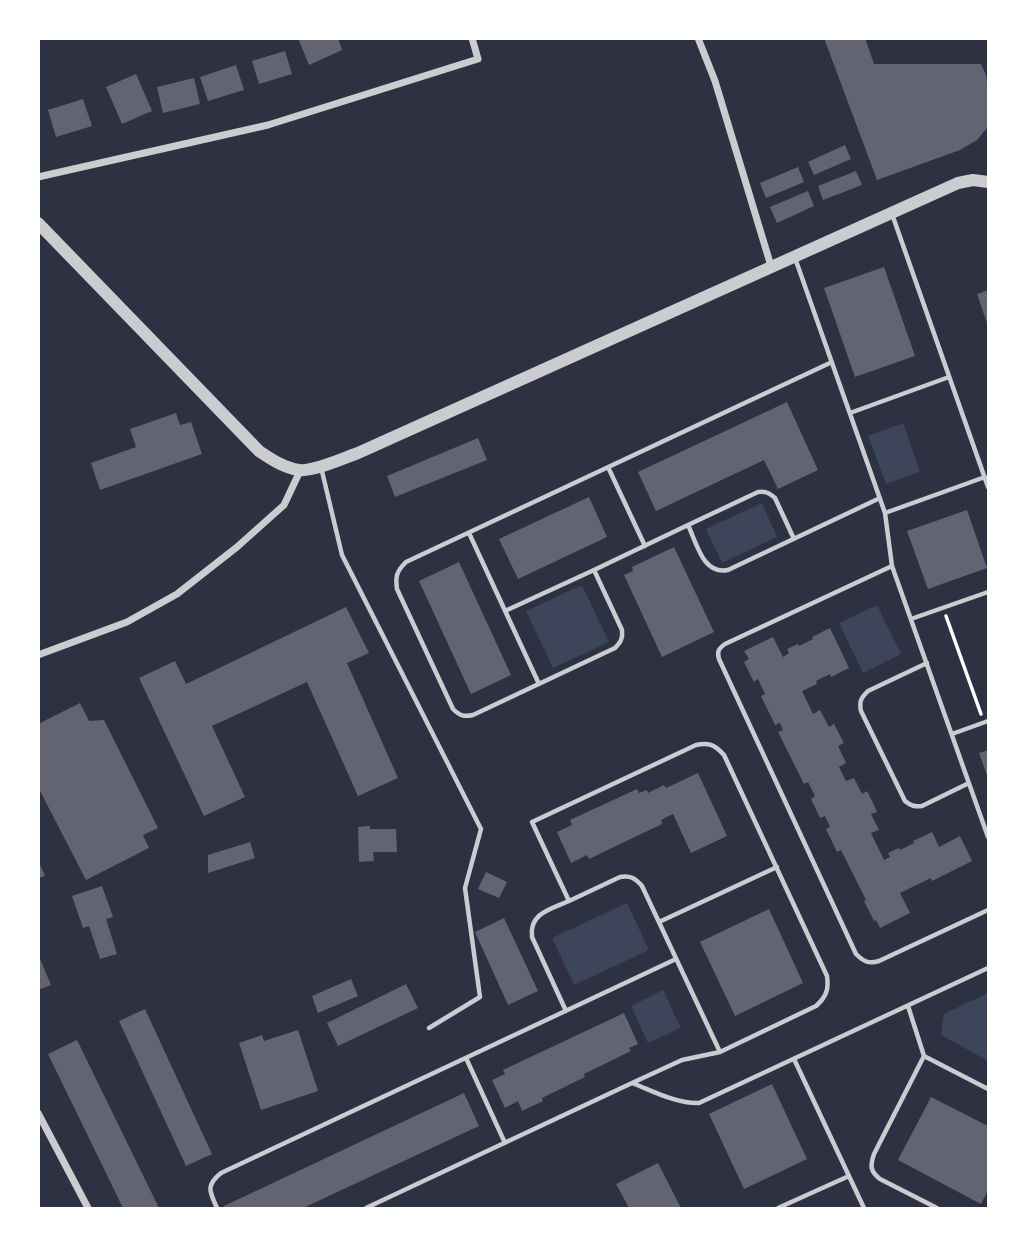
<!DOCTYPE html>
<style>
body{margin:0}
#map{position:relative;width:1027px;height:1247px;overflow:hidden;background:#2d3142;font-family:"Sofia Sans Condensed",sans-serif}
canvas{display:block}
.frame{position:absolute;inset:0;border:40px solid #fff;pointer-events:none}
</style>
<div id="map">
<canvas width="1027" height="1247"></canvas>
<div class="frame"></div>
</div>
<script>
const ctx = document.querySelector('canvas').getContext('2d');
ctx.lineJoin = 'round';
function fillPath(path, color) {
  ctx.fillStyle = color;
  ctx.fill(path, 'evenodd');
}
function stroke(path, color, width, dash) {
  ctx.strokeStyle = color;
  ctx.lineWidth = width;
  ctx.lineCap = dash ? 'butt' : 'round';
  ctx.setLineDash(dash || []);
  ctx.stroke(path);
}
fillPath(new Path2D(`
 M903,423L920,472L886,484L868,436Z
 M762,503L777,537L722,563L706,529Z
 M582,585L609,642L553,668L526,611Z
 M877,605L901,654L863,673L839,623Z
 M627,903L649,950L574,985L552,938Z
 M663,990L681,1028L648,1043L631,1006Z
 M988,993V1061L941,1035L944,1014Z`), '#3c4559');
fillPath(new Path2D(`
 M298,38H338L342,50L309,65Z
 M824,38H865L874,64H981L986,75L988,92V122L987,128L977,140L960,150L877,180Z
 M285,51L292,74L259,84L252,61Z
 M236,65L244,90L208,101L200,77Z
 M136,74L152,111L122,124L106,87Z
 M194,78L200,104L163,113L157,87Z
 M83,99L92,126L56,137L48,110Z
 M845,145L851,159L814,175L808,162Z
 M798,167L804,182L766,198L760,183Z
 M856,171L862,185L823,200L818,186Z
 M808,191L814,206L777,223L770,207Z
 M884,267L915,356L855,377L824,288Z
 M988,290V326L977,294Z
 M787,402L818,470L778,489L764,460L656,511L638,472Z
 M176,413L180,425L191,422L202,454L100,490L91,463L136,447L130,429Z
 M478,438L487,460L395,497L387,476Z
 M589,497L607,537L518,579L499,539Z
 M967,510L987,568L928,589L907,531Z
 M674,547L714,632L662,657L624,575L633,571L632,567Z
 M459,562L511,675L471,694L419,581Z
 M346,607L369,653L347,663L398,778L358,796L307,682L212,726L245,797L204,816L139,678L175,661L186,684Z
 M830,628L849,668L831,677L830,674L816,681L817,684L802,691L813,714L820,710L829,727L834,724L844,743L838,746L846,763L839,767L846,781L854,778L862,794L867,791L872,801L877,812L871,814L879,830L871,833L884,860L890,857L888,853L899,848L900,850L914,843L913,841L932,832L939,847L960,836L972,861L932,881L931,878L900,893L910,913L880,928L876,920L874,921L864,901L866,900L841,850L837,852L826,829L830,827L825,816L820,818L811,799L815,796L808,782L804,784L778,732L783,730L780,723L775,725L761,696L765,694L758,679L754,682L744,662L749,659L744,651L773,637L783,657L789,653L787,649L798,644L799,646L813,639L812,637Z
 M80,703L89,721L104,720L158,828L143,835L149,848L86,880L38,787V724Z
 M988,750V778L979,753Z
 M698,773L727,836L691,853L673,814L661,820L662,824L589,859L587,855L571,863L557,832L572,825L570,820L637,789L639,793L647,790L648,793L664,785L666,788Z
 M370,826V829H396L397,852H373L374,861L359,862L358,827Z
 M250,842L255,858L208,873V855Z
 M38,860L45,876L38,878Z
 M486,872L507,882L499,898L478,889Z
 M102,886L113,917L106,919L117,954L100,959L89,926L83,928L72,896Z
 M769,909L803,983L735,1016L700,942Z
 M504,918L538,991L508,1005L475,932Z
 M38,954L51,985L38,990Z
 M351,979L358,996L318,1013L312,996Z
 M406,984L418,1008L338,1046L327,1023Z
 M145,1009L212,1154L186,1166L119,1021Z
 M624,1013L638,1044L629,1048L631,1051L584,1074L585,1077L542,1098L543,1101L522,1111L518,1101L505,1108L492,1080L505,1074L503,1070Z
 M298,1030L318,1091L261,1110L239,1043L262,1035L264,1041Z
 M77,1040L159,1208H123L48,1054Z
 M772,1084L807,1159L744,1189L709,1114Z
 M464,1093L479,1126L303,1208H225L224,1206Z
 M931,1097L988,1126V1190L981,1204L898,1160Z
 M658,1163L681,1208H629L616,1184Z`), '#626471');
stroke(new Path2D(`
 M946,616L981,714`), '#fff', 3.5);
stroke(new Path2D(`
 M892,214L988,487
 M795,258L885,513L892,566L988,837
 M832,362L406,562C397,571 395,576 397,589L453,709C460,716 464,717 473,715L615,648C621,642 623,638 622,630L594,570L688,525C697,544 703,575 728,570L880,498
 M850,413L949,377
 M321,467L342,555L481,829L465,888L480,997L429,1028
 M608,467L645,546
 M885,513L985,477
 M688,525L758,492C766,491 769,493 775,498L794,539
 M469,533L539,684
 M892,566L725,644C718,649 717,652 719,659L856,954C864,962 869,964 879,961L988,910
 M505,611L594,570
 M911,619L988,592
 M927,663L868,691C861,698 859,701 861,711L905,801C911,806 915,807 922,806L969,783
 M952,734L988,721
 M659,922L777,867
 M908,1006L924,1056L874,1154C870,1166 870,1171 880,1179L937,1208
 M566,1011L532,937C529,913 551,909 569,901
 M924,1056L988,1089
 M466,1058L505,1143
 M794,1059L864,1208
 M632,1083L682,1060L720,1052L816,1006C826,997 829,990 827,976L724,755C715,745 709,742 696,745L532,822L569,901L620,877C630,875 635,878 642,886L720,1052
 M217,1208C210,1192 205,1186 221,1173L676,959
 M366,1208L632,1083C653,1091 677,1104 699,1103L988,968
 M778,1208L849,1176`), '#caccd0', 4.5);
stroke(new Path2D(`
 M698,38L715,81L771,266
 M38,177L268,125L478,59L472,38
 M38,655L127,622L177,594L237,547L284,505L300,471
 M38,1113L88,1208`), '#caccd0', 7);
stroke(new Path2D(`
 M38,223L259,451C271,459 284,468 299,470C313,472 344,458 358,453L958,183L973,180L988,182`), '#caccd0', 12);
</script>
